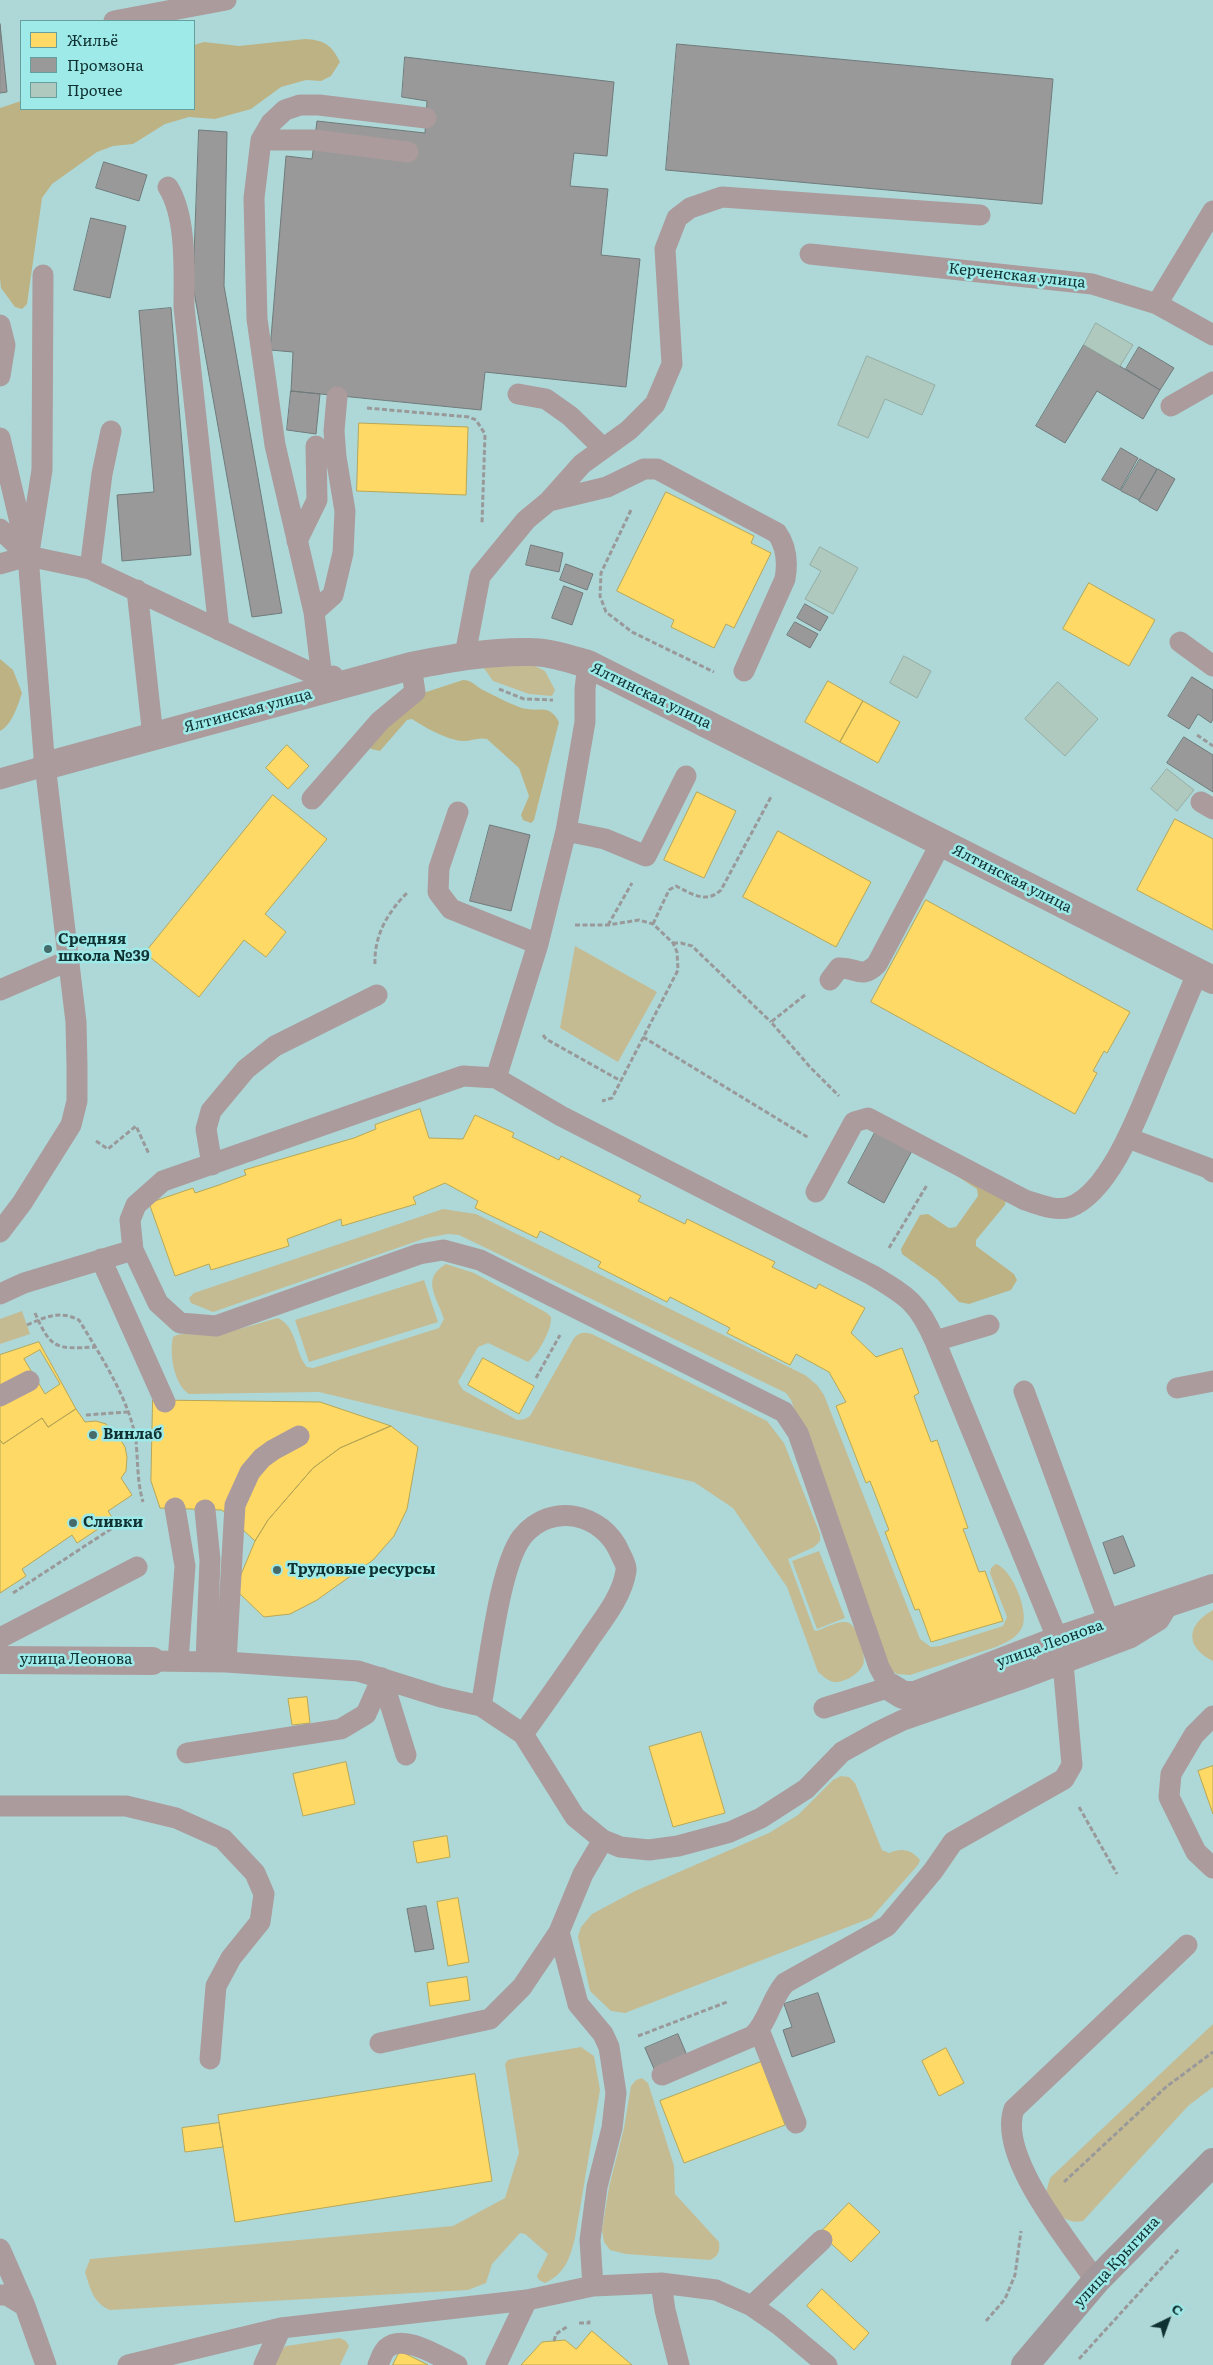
<!DOCTYPE html>
<meta charset="utf-8">
<style>
body{margin:0}
#map{position:relative;width:1213px;height:2365px;overflow:hidden;background:#aed8d8;font-family:Literata,serif}
canvas{display:block}
.legend{position:absolute;left:20px;top:20px;width:175px;height:90px;box-sizing:border-box;background:#9deae9;border:1px solid #65a09f;margin:0;padding:6px 9px;list-style:none;font-size:15px;color:#103131}
.legend li{display:flex;align-items:center;gap:10px;height:25px}
.legend b{width:25px;border:1px solid #65a09f}
.north{position:absolute;left:1143px;top:2295px;width:50px;height:50px;-webkit-text-stroke:4px #9deae9;paint-order:stroke;rotate:42deg;font-size:14px;font-weight:700;line-height:20px;text-align:center;color:#103131}
.north::after{content:'';display:block;margin:auto;width:18px;height:22px;background:#103131;clip-path:polygon(50% 0,100% 100%,50% 72%,0 100%)}
</style>
<div id="map">
<canvas width="1213" height="2365"></canvas>
<ul class="legend">
<li><b style="height:14px;background:#ffd966"></b>Жильё</li>
<li><b style="height:14px;background:#999"></b>Промзона</li>
<li><b style="height:14px;background:#b0c9bf"></b>Прочее</li>
</ul>
<div class="north">С</div>
</div>
<script>
const ctx = document.querySelector('canvas').getContext('2d');
ctx.lineJoin = 'round';
function fillPath(path, color) {
  ctx.fillStyle = color;
  ctx.fill(path, 'evenodd');
}
function stroke(path, color, width, dash) {
  ctx.strokeStyle = color;
  ctx.lineWidth = width;
  ctx.lineCap = dash ? 'butt' : 'round';
  ctx.setLineDash(dash || []);
  ctx.stroke(path);
}
function label(font, color, halo, rows, align = 'center') {
  ctx.font = font + ' Literata,serif';
  ctx.lineWidth = 5;
  ctx.setLineDash([]);
  ctx.textBaseline = 'middle';
  ctx.strokeStyle = halo;
  ctx.fillStyle = color;
  for (const [text, x, y, turn = 0] of rows) {
    ctx.save();
    ctx.translate(x, y);
    ctx.rotate((+turn || 0) * Math.PI / 180);
    ctx.textAlign = isNaN(turn) ? turn : align;
    if (halo) ctx.strokeText(text, 0, 0);
    ctx.fillText(text, 0, 0);
    ctx.restore();
  }
}
fillPath(new Path2D(`
 M529,663L545,671L555,690L552,696L529,694L493,681L483,667Z
 M575,946L657,992L618,1062L560,1028Z
 M443,1209L476,1214L805,1375L817,1385L824,1395L920,1639L931,1647L940,1646L1003,1626L1007,1617L990,1573L991,1568L996,1564C1012,1569 1028,1609 1023,1625C1019,1637 1007,1642 996,1647L910,1675L897,1674L889,1669L791,1400L786,1393L459,1235L448,1234L426,1238L213,1312L191,1303L189,1298L194,1293Z
 M446,1264L474,1273L547,1313L551,1317C552,1330 538,1354 528,1362L488,1343L478,1347L458,1382L463,1390L517,1420L525,1419L530,1416L574,1338C580,1332 584,1332 592,1334L767,1421L784,1443L820,1534V1541L814,1547L788,1559L814,1630L816,1631C825,1628 837,1621 846,1622C857,1622 867,1657 863,1665C859,1674 844,1683 834,1682C828,1681 823,1676 818,1672L787,1587L733,1508L694,1482L319,1392L189,1394C174,1385 169,1353 173,1337C180,1331 197,1336 207,1335C231,1333 255,1324 278,1318C298,1328 294,1352 307,1367L313,1368L439,1328L444,1319C436,1295 421,1279 446,1264Z
 M424,1280L438,1322L309,1362L295,1320Z
 M22,1311L30,1334L0,1344V1319Z
 M819,1551L845,1618L817,1629L792,1561Z
 M1213,1610V1661C1184,1647 1187,1624 1213,1610Z
 M841,1776L849,1777L855,1783L882,1850L889,1853C901,1848 911,1849 920,1860L918,1865L871,1918L625,2013L611,2011L590,1991L578,1937L581,1927L592,1914L635,1891L769,1833L798,1815L833,1780Z
 M1213,2024V2087L1188,2106L1083,2221C1063,2225 1056,2210 1045,2196L1050,2178Z
 M581,2047L594,2056L600,2090L575,2238C570,2258 565,2274 545,2283L539,2280L537,2276L548,2254L525,2234L520,2233L492,2264L486,2283L468,2290L110,2310C93,2303 90,2288 85,2272L90,2259L453,2226L505,2198L519,2153L505,2064L508,2060L516,2058Z
 M642,2078L648,2083L674,2166L675,2194L719,2242C720,2251 719,2256 710,2260L626,2254L610,2250L604,2242L602,2230L609,2187L624,2128L631,2086L636,2080Z
 M340,2338L346,2341L349,2346L340,2365H272L277,2353L286,2346Z`), '#c4bb93');
fillPath(new Path2D(`
 M305,39C324,40 332,45 340,62L331,76L321,81L306,80L281,87L251,109L215,119L189,117L165,124L133,144L113,146L97,152L52,184L42,198L27,304L22,309L15,307L1,288L0,279V108L21,101V109H194V45L204,42L239,46Z
 M0,659L13,670L22,693C18,705 12,725 0,731Z
 M463,680C472,680 475,686 483,690C495,696 510,704 522,708C539,713 549,703 559,722L534,820L531,823L523,820L521,815L529,796L519,768L487,739C478,737 472,741 463,741C447,740 426,728 412,719L407,720L380,751L371,749L369,745L417,695Z
 M951,1172L1006,1199L1005,1205L976,1240V1246L1014,1274L1017,1280L1011,1290L969,1304L959,1302L937,1279L902,1254L901,1249L920,1215L928,1214L949,1228L956,1227L978,1196L977,1189Z`), '#bdb284');
const homes = new Path2D(`
 M359,423L468,427L466,495L357,491Z
 M666,492L754,536L751,543L771,553L734,628L726,624L714,648L671,627L674,620L617,591Z
 M1089,583L1155,620L1129,666L1063,629Z
 M828,681L863,701L840,742L805,722Z
 M863,701L900,722L878,763L840,742Z
 M287,745L309,766L288,789L266,768Z
 M697,792L736,811L704,878L664,860Z
 M273,795L327,839L265,914L286,932L266,957L244,940L199,997L145,953Z
 M1175,819L1213,839V930L1137,890Z
 M778,831L871,882L836,947L743,897Z
 M926,900L1130,1012L1107,1053L1104,1051L1093,1071L1097,1073L1075,1114L871,1002Z
 M420,1109L429,1138L463,1139L475,1115L514,1133L512,1137L559,1160L561,1156L641,1196L638,1201L685,1224L687,1219L775,1262L772,1267L816,1289L819,1284L865,1308L851,1333L876,1357L902,1348L919,1393L914,1396L931,1442L937,1440L968,1528L963,1529L971,1550L979,1572L985,1571L1003,1621L931,1642L919,1609L915,1610L885,1532L889,1530L870,1481L866,1483L836,1406L846,1402L829,1372L796,1354L790,1365L727,1333L730,1328L670,1297L667,1302L598,1267L601,1262L540,1231L537,1238L475,1208L478,1201L445,1183L413,1197L416,1204L342,1226L341,1219L287,1239L289,1246L211,1270L209,1264L175,1276L149,1203L193,1188L195,1193L219,1185L246,1175L244,1170L354,1138L376,1129L375,1125Z
 M39,1342L76,1409L48,1427L42,1418L3,1444L0,1440V1355Z
 M40,1350L60,1384L45,1394L24,1359Z
 M483,1358L534,1386L519,1414L468,1385Z
 M153,1400L320,1402L391,1426L340,1448L313,1468L268,1520L255,1541L222,1510L160,1508L151,1481Z
 M76,1409L85,1422L96,1421L106,1424L117,1434L125,1447L127,1457L126,1471L121,1478L132,1495L108,1511L113,1519L77,1543L72,1535L22,1569L26,1576L0,1593V1440L3,1444L42,1418L48,1427Z
 M391,1426L418,1447L407,1509L394,1536L373,1560L317,1600L290,1614L264,1617L239,1593L240,1577L255,1541L268,1520L313,1468L340,1448Z
 M307,1697L310,1723L292,1725L288,1699Z
 M701,1732L725,1813L673,1827L649,1747Z
 M346,1762L355,1804L303,1816L293,1774Z
 M1213,1766V1814L1198,1771Z
 M447,1836L450,1857L417,1863L413,1842Z
 M458,1898L469,1962L448,1966L437,1902Z
 M467,1977L470,2000L430,2006L427,1983Z
 M946,2048L964,2083L939,2096L922,2061Z
 M761,2062L785,2125L684,2163L660,2101Z
 M475,2074L492,2181L235,2222L218,2115Z
 M219,2123L223,2147L185,2152L182,2128Z
 M849,2203L880,2232L851,2262L820,2233Z
 M822,2289L869,2333L854,2350L807,2306Z
 M592,2331L632,2365H521L542,2342L565,2340L576,2349Z
 M400,2351L428,2365H393Z`);
fillPath(homes, '#ffd966');
stroke(homes, '#b7a756', 1);
const industry = new Path2D(`
 M0,24L7,92L0,93Z
 M677,44L1053,79L1042,204L666,170Z
 M405,57L614,82L607,156L574,153L570,186L608,189L601,255L640,259L626,387L485,372L481,410L291,391L293,352L270,350L286,156L312,159L317,121L425,133L427,101L402,97Z
 M199,130L227,132L224,286L282,613L252,617L193,286Z
 M104,162L147,175L139,201L96,188Z
 M91,218L126,226L110,298L74,290Z
 M171,308L191,555L122,561L117,495L154,492L139,311Z
 M1084,345L1160,390L1143,419L1097,391L1065,443L1036,426Z
 M1139,347L1174,368L1160,390L1126,369Z
 M291,391L320,394L316,434L287,430Z
 M1121,448L1138,458L1120,490L1102,480Z
 M1140,459L1157,469L1139,500L1121,491Z
 M1158,469L1175,479L1157,511L1139,501Z
 M531,545L563,553L559,572L526,565Z
 M566,564L593,574L587,590L560,580Z
 M564,586L583,593L572,625L552,618Z
 M805,604L828,617L820,631L797,618Z
 M795,622L818,634L810,648L787,635Z
 M1192,677L1213,690V719L1211,723L1198,714L1189,729L1168,716Z
 M1184,737L1213,755V792L1167,763Z
 M490,825L530,835L511,911L470,901Z
 M878,1127L914,1147L884,1203L848,1183Z
 M1123,1536L1135,1566L1114,1574L1103,1543Z
 M426,1906L434,1949L415,1952L407,1909Z
 M818,1993L835,2042L792,2057L783,2030L792,2027L784,2004Z
 M678,2034L688,2058L655,2071L645,2048Z`);
fillPath(industry, '#999');
stroke(industry, '#707a7a', 1);
const building = new Path2D(`
 M1096,323L1133,345L1120,366L1084,345Z
 M867,356L935,385L922,415L885,399L868,438L838,425Z
 M820,547L858,568L833,614L805,599L821,571L810,565Z
 M904,656L931,671L917,698L890,683Z
 M1058,682L1098,719L1065,756L1025,719Z
 M1167,769L1194,790L1177,811L1151,789Z`);
fillPath(building, '#b0c9bf');
stroke(building, '#94ada3', 1);
stroke(new Path2D(`
 M367,408L469,417L476,420L485,434L482,523
 M631,510L601,573L600,596L606,612L632,632L714,672
 M499,689L524,699L553,700
 M1197,735L1213,746
 M653,924L669,890L676,886C692,894 706,904 721,890L772,795
 M575,925H608L639,920L653,924L673,943L677,952L678,970L612,1098L602,1101
 M608,925L632,883
 M673,943H681L692,946L771,1022
 M375,964C374,936 387,913 407,893
 M805,995L771,1022L810,1067L839,1096
 M543,1035L546,1039L621,1081
 M643,1037L809,1138
 M96,1141L108,1149L136,1126L149,1154
 M889,1248L927,1185
 M35,1313C51,1350 57,1349 95,1347
 M27,1325C45,1317 60,1310 79,1320C100,1355 130,1400 136,1441C138,1462 137,1481 143,1502
 M536,1378L560,1335
 M86,1415L127,1412
 M13,1593L117,1525
 M1079,1807L1117,1874
 M638,2036L727,2002
 M1064,2182L1166,2087L1213,2052
 M986,2321L1005,2299L1015,2275L1021,2231
 M579,2323H589V2320
 M554,2341L556,2334L568,2326
 M1079,2359L1179,2249`), '#99999a', 3, [5, 2.5]);
stroke(new Path2D(`
 M114,21L226,0
 M261,140H315L408,152
 M168,187C187,217 184,272 184,307L219,630
 M810,254L1092,284L1157,304L1213,335
 M1157,304L1213,211
 M0,325L5,345L0,376
 M518,394L546,399L570,416L603,448
 M1171,406L1213,382
 M0,438L28,556L44,756L76,1022L77,1066V1101L71,1125L22,1203L0,1232
 M549,501L607,487L644,469H657L777,533C787,547 788,562 785,579L744,671
 M0,529L28,556
 M297,541L317,500L316,446
 M30,546L42,470L43,275
 M0,564L28,556L90,569L322,678L333,676
 M90,569L102,474L111,431
 M137,590L153,737
 M314,612L333,595L343,553L345,511L336,457L334,431L337,397
 M1180,642L1213,666
 M465,655L480,576L526,520L549,501L582,464L629,430L655,404L672,364L665,249L677,218L690,208L722,197L980,215
 M588,664L585,689V722L566,831L538,944L496,1078L463,1076L163,1181L136,1205L130,1220L133,1250L158,1303L180,1323L216,1326L419,1254L443,1250L480,1260L784,1412L798,1433L879,1667L890,1687L824,1708
 M322,678L314,612L275,445L257,319L254,198L261,140L271,123L285,110L300,105H319L426,118
 M0,779L45,766
 M312,799L380,721L415,692L411,666L395,668
 M1201,802L1213,809
 M458,812L439,868L438,892L451,909L538,944
 M566,831L605,839L646,856L686,776
 M830,980L839,968C857,967 861,980 877,964L941,843
 M0,990L70,960
 M496,1078L561,1116L872,1275C907,1296 918,1302 935,1341L1058,1640
 M1128,1138L1208,1168L1213,1172
 M212,1165L206,1129L211,1111L246,1069L275,1046L377,995
 M816,1192L854,1122L868,1118L1025,1200C1038,1204 1056,1212 1070,1207C1112,1191 1141,1107 1158,1067C1171,1036 1184,1004 1198,972
 M101,1259L165,1402
 M0,1294L24,1283L133,1250
 M935,1341L989,1325
 M1177,1388L1213,1381
 M1024,1391L1109,1622
 M0,1396L29,1381
 M175,1508L185,1566L178,1661
 M205,1510L210,1560L206,1661
 M0,1638L137,1567
 M152,1661L226,1662L358,1671L441,1697L481,1706L523,1734L575,1817L603,1840L613,1844L620,1847L649,1850L678,1846L730,1832L761,1818L806,1789L842,1752L878,1732L903,1720L1027,1677L1130,1638L1159,1620L1170,1602
 M226,1662L235,1505L250,1472L262,1458L273,1450L299,1436
 M382,1678L406,1755
 M481,1706C489,1666 499,1567 522,1537C551,1501 603,1513 620,1553C622,1558 627,1565 626,1571C622,1596 605,1617 591,1637C569,1670 546,1702 523,1734
 M1213,1716L1194,1735L1171,1774L1169,1797L1196,1852L1213,1868
 M187,1753L341,1729L366,1714L382,1678
 M0,1806H126L176,1818L223,1839L255,1873L264,1894L260,1922L231,1958L216,1986L210,2059
 M759,2030L796,2123
 M380,2043L490,2019L522,1987L559,1932
 M662,2075L753,2036C768,2022 771,1999 785,1983L887,1926L933,1871L953,1842L1064,1779L1072,1765L1063,1663
 M0,2249L25,2306
 M1096,2281C1069,2242 997,2156 1014,2109L1187,1945
 M661,2283L665,2310L679,2365
 M593,2286L590,2240L597,2187L612,2128L616,2093L609,2047L603,2034L578,2004L559,1932L583,1874L603,1840
 M0,2295H7L25,2306L46,2365
 M752,2306L822,2240
 M128,2365L281,2328L527,2300L593,2286L661,2283L716,2290L752,2306L778,2324L827,2365
 M264,2365L281,2328
 M378,2365C380,2360 383,2351 387,2348C404,2333 439,2357 457,2365
 M496,2365L527,2300`), '#ab9b9c', 21);
stroke(new Path2D(`
 M45,766L411,666C451,658 490,651 531,652C550,652 569,659 588,664L1213,980
 M0,1660L152,1661
 M890,1687L903,1695H915L1058,1640L1213,1588`), '#ab9b9c', 28);
stroke(new Path2D(`
 M1025,2365L1096,2281L1213,2162`), '#a2989b', 28);
for (const [x, y, r, color] of [
 [48,949,5,"#476b6b"],
 [93,1435,5,"#476b6b"],
 [73,1523,5,"#476b6b"],
 [277,1570,5,"#476b6b"]
]) {
  const dot = new Path2D();
  dot.arc(x, y, r, 0, 2 * Math.PI);
  ctx.fillStyle = color;
  ctx.fill(dot);
  stroke(dot, '#9deae9', 2);
}
label('15px', '#103131', '#9deae9', [
 ["Керченская улица",1017,276,6],
 ["Ялтинская улица",651,696,26],
 ["Ялтинская улица",248,711,-15],
 ["Ялтинская улица",1012,879,27],
 ["улица Леонова",1050,1644,-20],
 ["улица Леонова",76,1660],
 ["улица Крыгина",1117,2262,-47]
]);
label('bold 15px', '#103131', '#9deae9', [
 ["Средняя",58,940],
 ["школа №39",58,957],
 ["Винлаб",103,1435],
 ["Сливки",83,1523],
 ["Трудовые ресурсы",287,1570]
], 'left');
</script>
